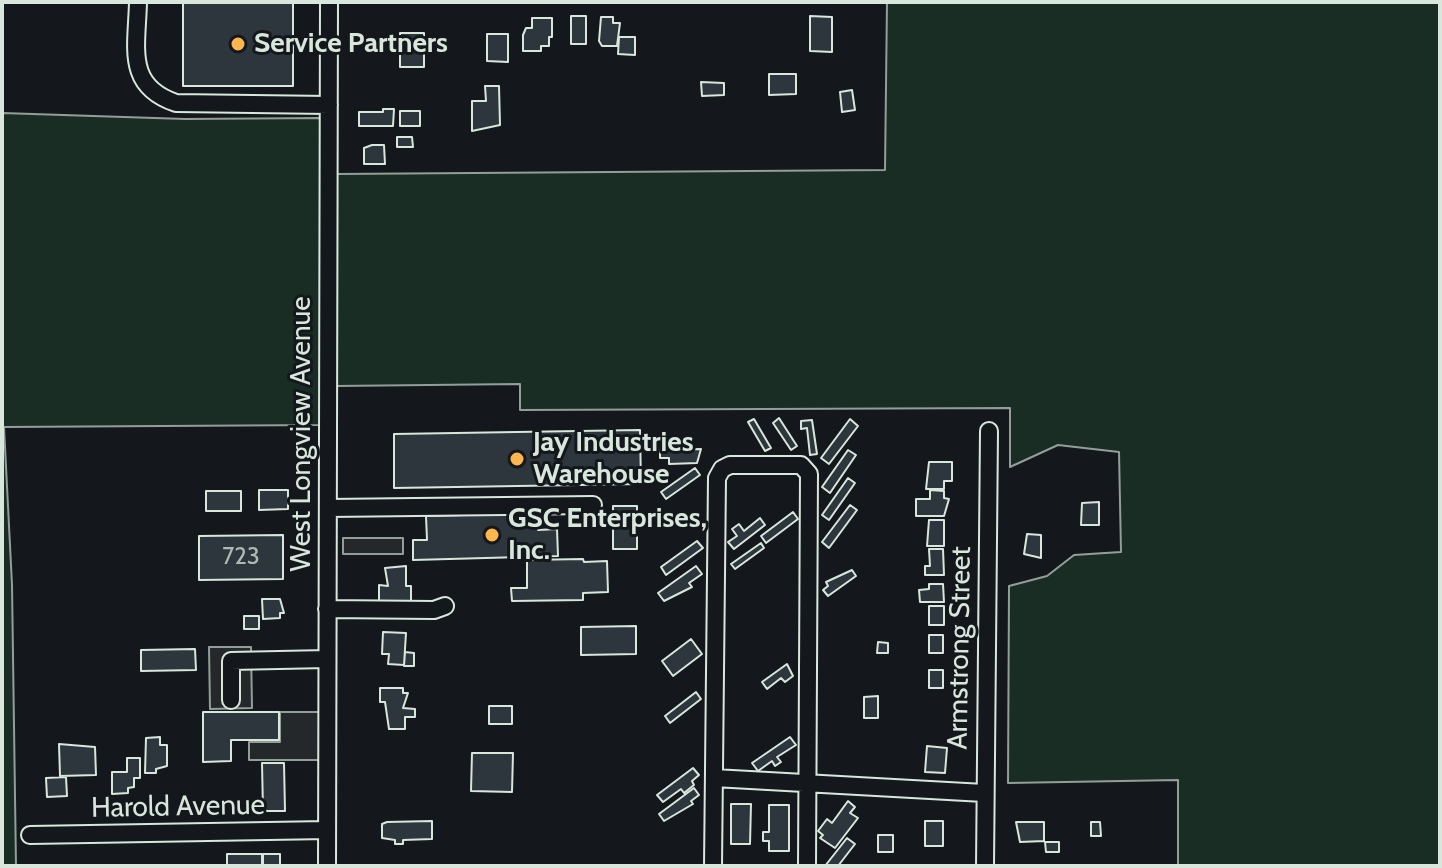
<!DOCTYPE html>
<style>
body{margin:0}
#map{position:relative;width:1442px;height:868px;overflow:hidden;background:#14181c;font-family:Cabin,sans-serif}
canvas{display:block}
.frame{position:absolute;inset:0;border:4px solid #d8e6dc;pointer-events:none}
</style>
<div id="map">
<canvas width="1442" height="868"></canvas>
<div class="frame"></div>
</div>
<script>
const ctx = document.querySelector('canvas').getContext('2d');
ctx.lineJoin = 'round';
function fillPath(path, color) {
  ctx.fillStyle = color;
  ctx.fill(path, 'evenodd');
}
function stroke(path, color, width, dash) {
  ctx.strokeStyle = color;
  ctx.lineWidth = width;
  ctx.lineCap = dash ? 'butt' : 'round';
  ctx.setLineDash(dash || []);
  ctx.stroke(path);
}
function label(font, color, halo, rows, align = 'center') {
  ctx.font = font + ' Cabin,sans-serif';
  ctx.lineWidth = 6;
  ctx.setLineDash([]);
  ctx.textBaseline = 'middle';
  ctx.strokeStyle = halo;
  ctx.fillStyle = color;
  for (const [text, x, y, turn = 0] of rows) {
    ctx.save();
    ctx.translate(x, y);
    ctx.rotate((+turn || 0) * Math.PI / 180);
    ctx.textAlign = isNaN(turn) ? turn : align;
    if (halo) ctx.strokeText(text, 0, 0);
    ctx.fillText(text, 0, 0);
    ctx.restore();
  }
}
const green = new Path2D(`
 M887,2H1440V866H1178V780L1008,783L1009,586L1047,576L1074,555L1121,552L1119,452L1058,445L1010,467V408L520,410V384L336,386V174L885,170Z
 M2,113L185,119L322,118L321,425L4,427L12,585L16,866H2Z`);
fillPath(green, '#1a2d24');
stroke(green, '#939e99', 2);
const parking = new Path2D(`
 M343,538H403V554H343Z
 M209,647H251L252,708L210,709Z
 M280,712H325V760H249V742H280Z`);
fillPath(parking, '#24282b');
stroke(parking, '#939e99', 2);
const building = new Path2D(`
 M183,2H293V86H183Z
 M571,16H586V44H571Z
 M810,16L832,17V52L810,51Z
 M601,17H613V23H620L617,46H602L599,41Z
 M532,18H552V37H549V46H541V51H523V35L526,28H532Z
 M400,33H424V67H400Z
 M487,34H508V62L487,61Z
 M619,37H635V55L618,54Z
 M769,74H796V94L769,95Z
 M701,82L724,83V95L702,96Z
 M485,86H499L500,125L472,131V101H486Z
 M852,90L855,110L842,112L840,92Z
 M383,109H394L393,126H359V112H383Z
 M400,111H420V126H400Z
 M397,137H412L413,147H397Z
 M372,145H384L385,164H364V148Z
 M779,418L797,446L791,450L773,423Z
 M754,419L771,448L765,451L748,422Z
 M850,419L858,426L829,464L821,458Z
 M812,420L817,454L810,455L807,428L801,429V421Z
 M640,430L641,484L394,488V434Z
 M701,449L697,463L669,464V458H660V450Z
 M848,450L856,455L830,493L822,487Z
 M929,462H952V481H944V489H926Z
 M695,468L700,475L666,499L661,492Z
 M848,478L855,483L829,520L822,515Z
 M259,490H288V509L259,510Z
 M930,490L944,491V498L949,499L944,516H916V499H930Z
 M206,491H241V511H206Z
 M1099,502V525H1081L1082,503Z
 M850,505L857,510L829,548L822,542Z
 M613,506H637V549H613Z
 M793,512L798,519L766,543L761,536Z
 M538,513V530L557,529L558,556L413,560V540H427L426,516Z
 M760,518L765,525L734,549L728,542L737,536L732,529L739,524L744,531Z
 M929,520H944V546H927Z
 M1027,534L1041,535V558L1024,554Z
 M283,535V579L199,580V536Z
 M697,541L703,548L666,575L661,567Z
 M761,543L764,548L735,569L731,564Z
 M929,549H943L944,575H925V566H930Z
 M583,559L584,562L607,561L608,592L583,593V600L512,601L511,588H527V560Z
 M406,566V586H411V601H379V585L388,586L385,568Z
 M696,566L702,574L689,583L692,587L664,601L658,593Z
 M852,570L856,576L828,596L823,590L828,586L826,582Z
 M929,584H943L944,602H920L919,590L929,589Z
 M262,599H280L284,613H280V618L263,619Z
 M929,606H944V625H929Z
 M244,616H259V629H244Z
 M636,626V654L581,655V627Z
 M383,632L406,633L404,665L388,664L389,654H382Z
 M929,635H943V653H929Z
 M691,639L702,654L673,676L662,661Z
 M878,642L888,643V653H877Z
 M195,649L196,670L141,671V650Z
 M405,652L414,653V666H404Z
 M787,664L793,676L785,682L781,678L767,689L762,682Z
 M929,670H943V688H929Z
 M380,688H403V693H408L403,708L415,709V717H405V729H389L385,702H380Z
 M696,692L701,699L670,723L665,716Z
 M878,696V718H864V697Z
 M489,706H512V724H489Z
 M203,712H279V740H231V761L203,762Z
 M160,737V745H167V766L156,769V773H145L146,738Z
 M790,737L796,745L777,757L781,762L775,766L772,761L758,771L752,763Z
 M59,744L95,747L96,775L60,776Z
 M927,746L947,748L945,773L925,772Z
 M472,753H513L512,792L471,791Z
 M127,758H140V778H134V787L128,788V793L112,794V772H127Z
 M262,763H284L285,811H263Z
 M693,768L699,775L692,781L694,785L684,793L681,789L663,802L657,795Z
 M66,777L67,796L47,797L46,778Z
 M694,788L699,795L691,801L693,804L664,821L659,814Z
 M848,801L855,807L850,813L858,818L835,848L820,838L823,835L818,831L827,819L832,823Z
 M731,804H751L750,844H731Z
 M769,805H789V851H769V841H763V832H769Z
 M432,821V839L403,840V844H395V840L382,838V824L387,822Z
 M925,821H943V846H925Z
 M1016,822H1044V841L1020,842Z
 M1091,822H1100L1101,836H1091Z
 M878,835H893V852H878Z
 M847,838L855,844L838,866H825Z
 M1045,842H1059V852H1046Z
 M227,854H262V866H227Z
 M263,854H280V866H263Z`);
fillPath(building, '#2c363c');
stroke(building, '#d8e6dc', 2);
const minor = new Path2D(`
 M138,2C137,47 125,86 176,103L329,105
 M328,508L593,505
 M327,609L434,610L445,606
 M231,700V661L327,659
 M714,778L984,793
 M30,835L327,830
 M327,866L329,2
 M713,866L717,478L722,469L730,465H801L809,474L807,866
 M985,866L989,431`);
stroke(minor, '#d8e6dc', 20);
stroke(minor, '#14181c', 16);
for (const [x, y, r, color] of [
 [238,44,8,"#ffb74d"],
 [517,459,8,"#ffb74d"],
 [492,535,8,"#ffb74d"]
]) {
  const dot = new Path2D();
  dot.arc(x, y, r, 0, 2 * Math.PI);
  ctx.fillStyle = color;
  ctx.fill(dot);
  stroke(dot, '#14181c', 3);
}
label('24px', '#adbab4', null, [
 ["723",241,557]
]);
label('bold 28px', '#d8e6dc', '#14181c', [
 ["Service Partners",254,44],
 ["Jay Industries",533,443],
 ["Warehouse",533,475],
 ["GSC Enterprises,",508,519],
 ["Inc.",508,551]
], 'left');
label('28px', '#d8e6dc', '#14181c', [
 ["West Longview Avenue",302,434,-90],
 ["Armstrong Street",960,648,-89],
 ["Harold Avenue",178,807,-1]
]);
</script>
